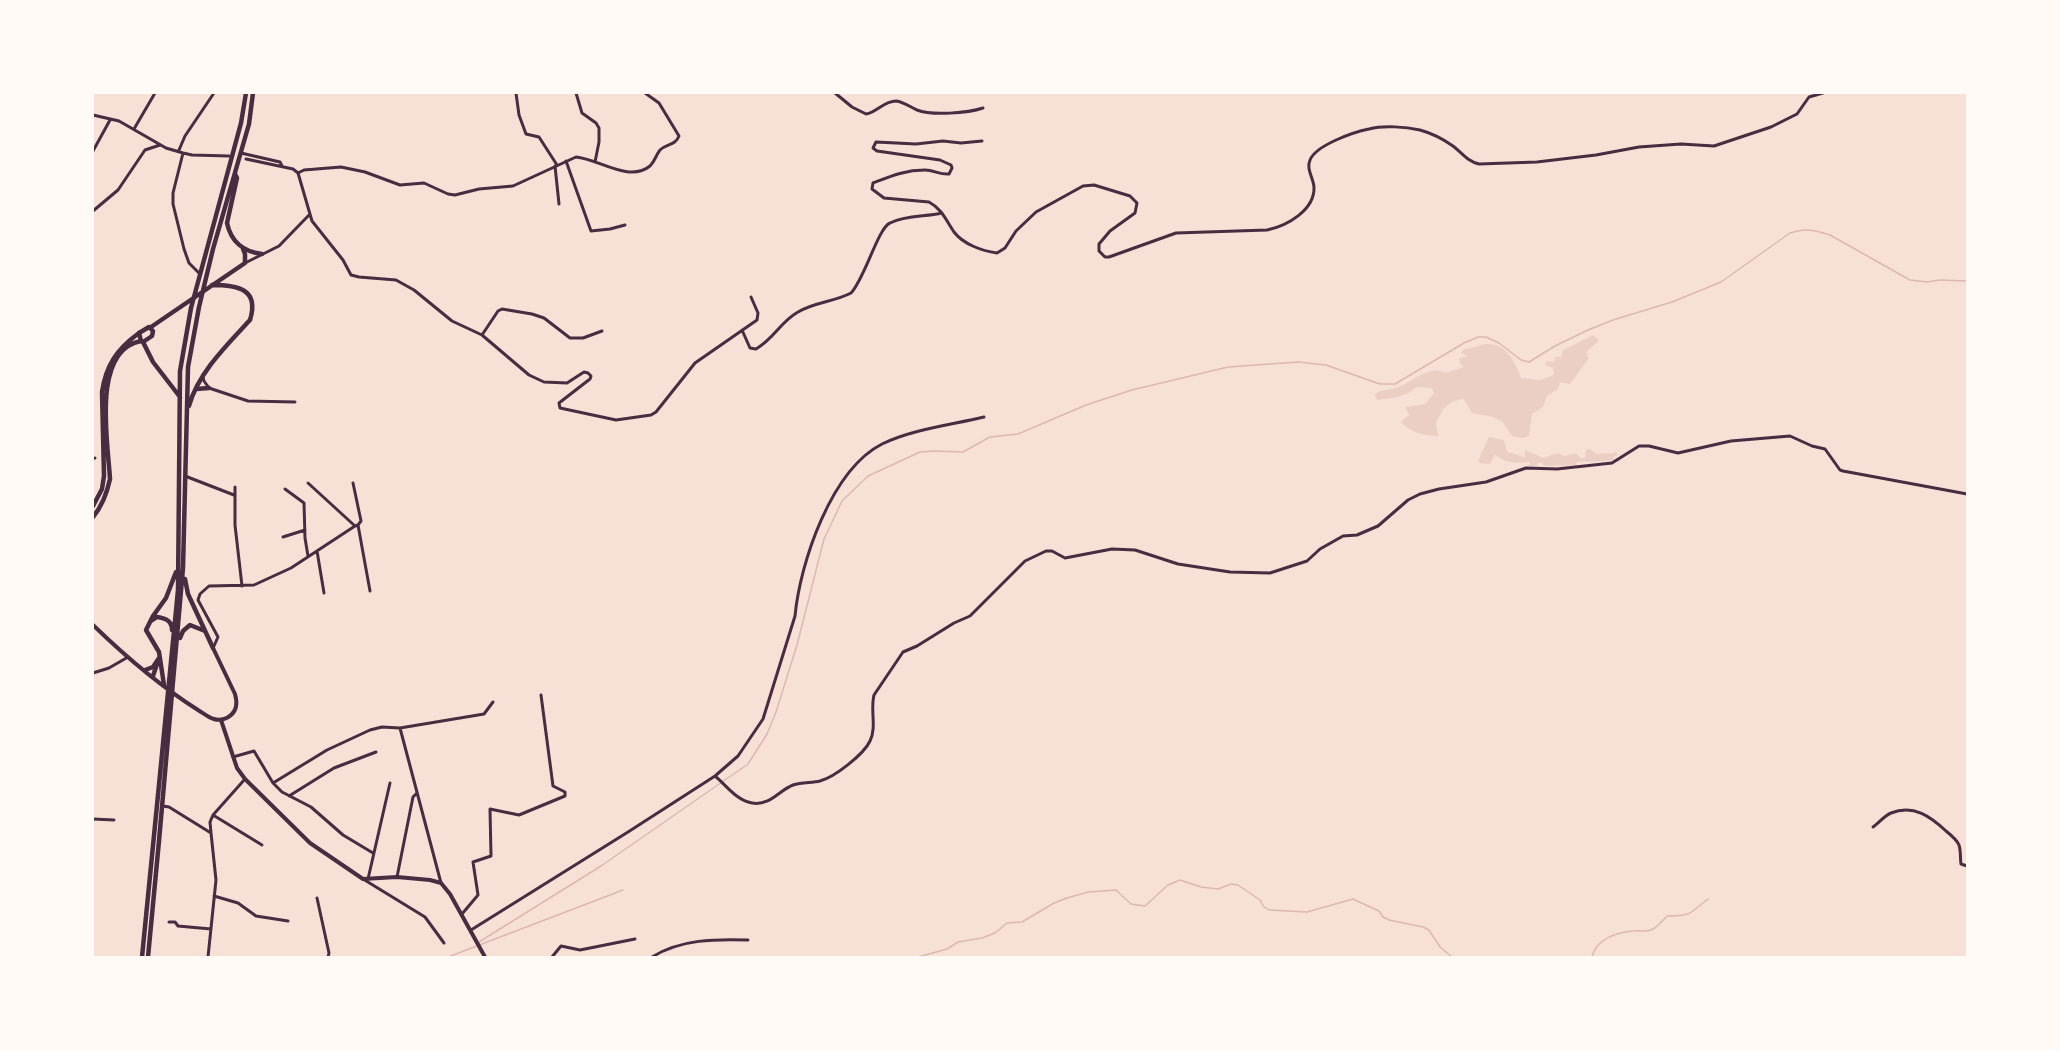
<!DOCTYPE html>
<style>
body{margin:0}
#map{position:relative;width:2060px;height:1050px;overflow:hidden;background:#f7e1d7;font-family:"Titillium Web",sans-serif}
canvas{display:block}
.frame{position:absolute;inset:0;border:94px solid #fffaf5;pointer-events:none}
</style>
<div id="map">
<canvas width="2060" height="1050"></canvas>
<div class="frame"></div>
</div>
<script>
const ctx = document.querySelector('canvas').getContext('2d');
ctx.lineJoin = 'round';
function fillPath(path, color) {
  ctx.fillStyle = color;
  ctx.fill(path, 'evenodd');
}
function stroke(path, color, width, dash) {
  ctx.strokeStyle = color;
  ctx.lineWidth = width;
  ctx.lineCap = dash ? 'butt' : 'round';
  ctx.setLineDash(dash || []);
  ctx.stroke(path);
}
fillPath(new Path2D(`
 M1593,335L1599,341L1586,352L1589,358L1570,384L1560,382L1558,389L1547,396L1543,407L1532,414L1529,436L1522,438L1512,436L1503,422L1493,417L1472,413L1464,399C1447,401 1443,408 1436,423L1438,436C1423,436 1412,433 1401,422L1409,415L1405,407L1425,404L1434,393L1432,388L1417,387C1406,397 1392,398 1377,400L1375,394C1382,389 1391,390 1399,387C1412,382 1430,364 1445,373L1464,367L1460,364L1459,358L1468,356L1461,353L1464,349C1472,349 1480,344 1488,344C1506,343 1516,363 1521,378L1540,380L1554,375L1553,368L1545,365L1547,361L1554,362L1556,356L1561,358L1563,350Z
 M1489,437L1504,440L1507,452L1525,457V450L1543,458L1558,453L1564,456L1576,453L1581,458H1585L1586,450L1590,449L1597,454C1602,452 1609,455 1616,452L1618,455L1613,457L1615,460C1601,462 1589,461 1576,462L1577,465L1544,466L1542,463H1538L1537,466H1529L1530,462C1513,463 1508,464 1495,455L1490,464L1480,463L1478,461Z`), '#ebcfc5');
stroke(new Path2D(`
 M479,942L601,866L748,764L767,734L776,712L797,645L824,539L842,501L868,476L920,452L934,451L963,452L990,437L1018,434L1086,405L1132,390L1228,367L1298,362L1326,365L1380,384H1395L1464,343L1478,337H1486L1499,343L1521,360L1529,362L1555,346L1588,330L1613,320L1672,302L1721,282L1790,233C1805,228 1815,230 1830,235L1910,280L1927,282L1940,280L1967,281
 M448,957L623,890
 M918,957L947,949L958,942L982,938L995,933L1007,923L1022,922L1054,903L1067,898L1088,892L1116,890L1131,904L1145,906L1168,885L1180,880L1201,887L1218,889L1231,884L1238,885L1260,900L1263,906L1269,910L1307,912L1353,899L1379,911L1383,917L1389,920L1423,927L1429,930L1440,947L1452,957
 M1592,957C1596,939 1617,932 1634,931C1641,930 1646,933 1653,929C1658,926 1663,920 1667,916C1694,916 1689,913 1708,899`), '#dcb8b0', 1.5);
stroke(new Path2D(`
 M516,93L519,115L526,134L539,137L557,165
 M576,93L582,113L596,123L599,128V142L595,162
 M835,93L852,107L866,114C877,112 884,101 896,101C904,102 910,107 917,110C932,116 968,113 983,108
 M93,115L119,121L166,148L183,153L192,155L229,156
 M134,129L155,93
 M982,141L961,143L943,141L916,144L876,142L873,148L877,151L940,160L951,165L952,168L949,174C940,175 934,170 925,170C905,170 891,176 873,183L872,189L884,198L929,202C942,209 946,220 954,232C963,244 982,251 997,253L1005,248L1016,231L1036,212L1083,186L1094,185L1130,196L1137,203L1135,213L1110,231L1099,244V251L1105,257H1109L1176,233L1267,230C1287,226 1315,210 1314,187C1313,177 1306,169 1310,160C1316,145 1354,132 1369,129C1384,125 1406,127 1420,130C1431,133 1443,139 1453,146C1462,153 1467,161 1479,164L1537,162L1596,155L1639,147L1681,144L1714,146L1771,127L1797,114L1809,97L1823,93
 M179,150L185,136L214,93
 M93,151L110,120
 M183,153L173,193V204L184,249L189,263L200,274
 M241,153L280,162L282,166
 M246,159L293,169L298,173
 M566,161L591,231L610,229L625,225
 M555,166L559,204
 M298,173L312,221L343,260L351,275L359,277L396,280L414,290L452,321L482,335L529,375L544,382L567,383L584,372L588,373L591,376L590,379L559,403L560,408L616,420L651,415L656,412L695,363L757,320L758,313L751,297
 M298,173L304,170L341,167L365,172L400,185L424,183L448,194L455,195L479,189L513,186L576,157C599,159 629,183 650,166C655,161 656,155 660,150C667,143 675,146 679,136L659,103L645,93
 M93,211L118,190L145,150L160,145
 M245,263L279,246L310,214
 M742,330L750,348L756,349C775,338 780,322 798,312C814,302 834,302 851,293C865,278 878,228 890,223C906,215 925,217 942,213
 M482,335L498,311L502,309L532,314L544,318L570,338H583L602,331
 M203,377L204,381L209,388L248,401L295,402
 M93,459L95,458
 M185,476L234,495
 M308,483L355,526
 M353,483L361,521L358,525L370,591
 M235,487V525L242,586
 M285,489L304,503L305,538L308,556
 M283,537L305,530
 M317,551L324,593
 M214,646L218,637L198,600L200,594L209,586L254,585L291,568L355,526L358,525
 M93,673L109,668L128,657
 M233,757L254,751L273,783L282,792L311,807L343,835L373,853
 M715,776C726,785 736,800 752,803C770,806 778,791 793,785C802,782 812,783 820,781C835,777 864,754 870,741C877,727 870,710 874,695L903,652L917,646L954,623L970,616L1025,561L1046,551H1052L1065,558L1112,549L1135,550L1178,564L1230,572L1270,573L1307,561L1320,549L1343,536L1357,535L1378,526L1408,500L1420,494L1439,489L1486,482L1526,468L1557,469L1612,463L1639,446H1649L1678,453L1731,441L1790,436L1812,446L1825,449L1840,470L1843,471L1967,494
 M273,783L327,750L370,730L382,727L400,728
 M289,796L334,768L376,752
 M163,806L169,807L211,833L216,880L208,957
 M213,815L245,779
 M93,819L114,820
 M1873,827C1879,823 1885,815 1891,813C1914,804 1931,817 1946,831C1951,835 1957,840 1959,845C1961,851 1960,858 1961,864L1967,866
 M211,833L210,822L213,815L262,845
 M397,877L413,797L417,793
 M363,879L425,917L444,943
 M368,879L390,783
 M441,883L400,728L484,714L493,702
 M214,896L238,903L256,916L288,921
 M317,898L329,953L328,957
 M462,914L478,895L473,862L491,856L490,809L519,815L565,796V792L553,786L541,695
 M169,922H175L178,926L211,929
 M471,930L628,832L715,776L738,756L763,719L795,616C800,563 831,470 882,444C913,429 951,425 984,417
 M552,957L561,946L580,950L635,939
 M652,957C681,939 715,939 748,940`), '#4a2c40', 3);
stroke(new Path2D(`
 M221,720L237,768L245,779L310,843L363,879L397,877L430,880L441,883L450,894L485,957`), '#4a2c40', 4);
stroke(new Path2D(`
 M93,625C125,656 160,686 198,710C203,713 209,718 214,719C220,721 227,719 231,715C238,709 237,701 235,694L213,648`), '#4a2c40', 4);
stroke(new Path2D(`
 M235,174L237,178L227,223C231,242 244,252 262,254
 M149,327L153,331L152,336L143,342L141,341L139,333Z
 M151,327L245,263V254L243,249
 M143,342L153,362L180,397
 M196,389L209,388
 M189,406C198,373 227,345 250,320C260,288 236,285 212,285
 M185,579L188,594L213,648
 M151,621L157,617C166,618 172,621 172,630
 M180,638L183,631L190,625L205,631
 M145,670L153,667L159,658
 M153,676L157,664
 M164,685L159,652L146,630L153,616L166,598L176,572
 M158,795L178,590L180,371L191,308L241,123L246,93
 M159,841L183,568L188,367L199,307L213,249L249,124L253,93`), '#4a2c40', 4.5);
stroke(new Path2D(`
 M93,506L102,489L104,476L102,392C106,365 117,349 139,333
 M93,517C103,505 107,493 110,479C108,443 91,350 141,341
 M142,957L158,795
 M148,957L159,841`), '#4a2c40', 4.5);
</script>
